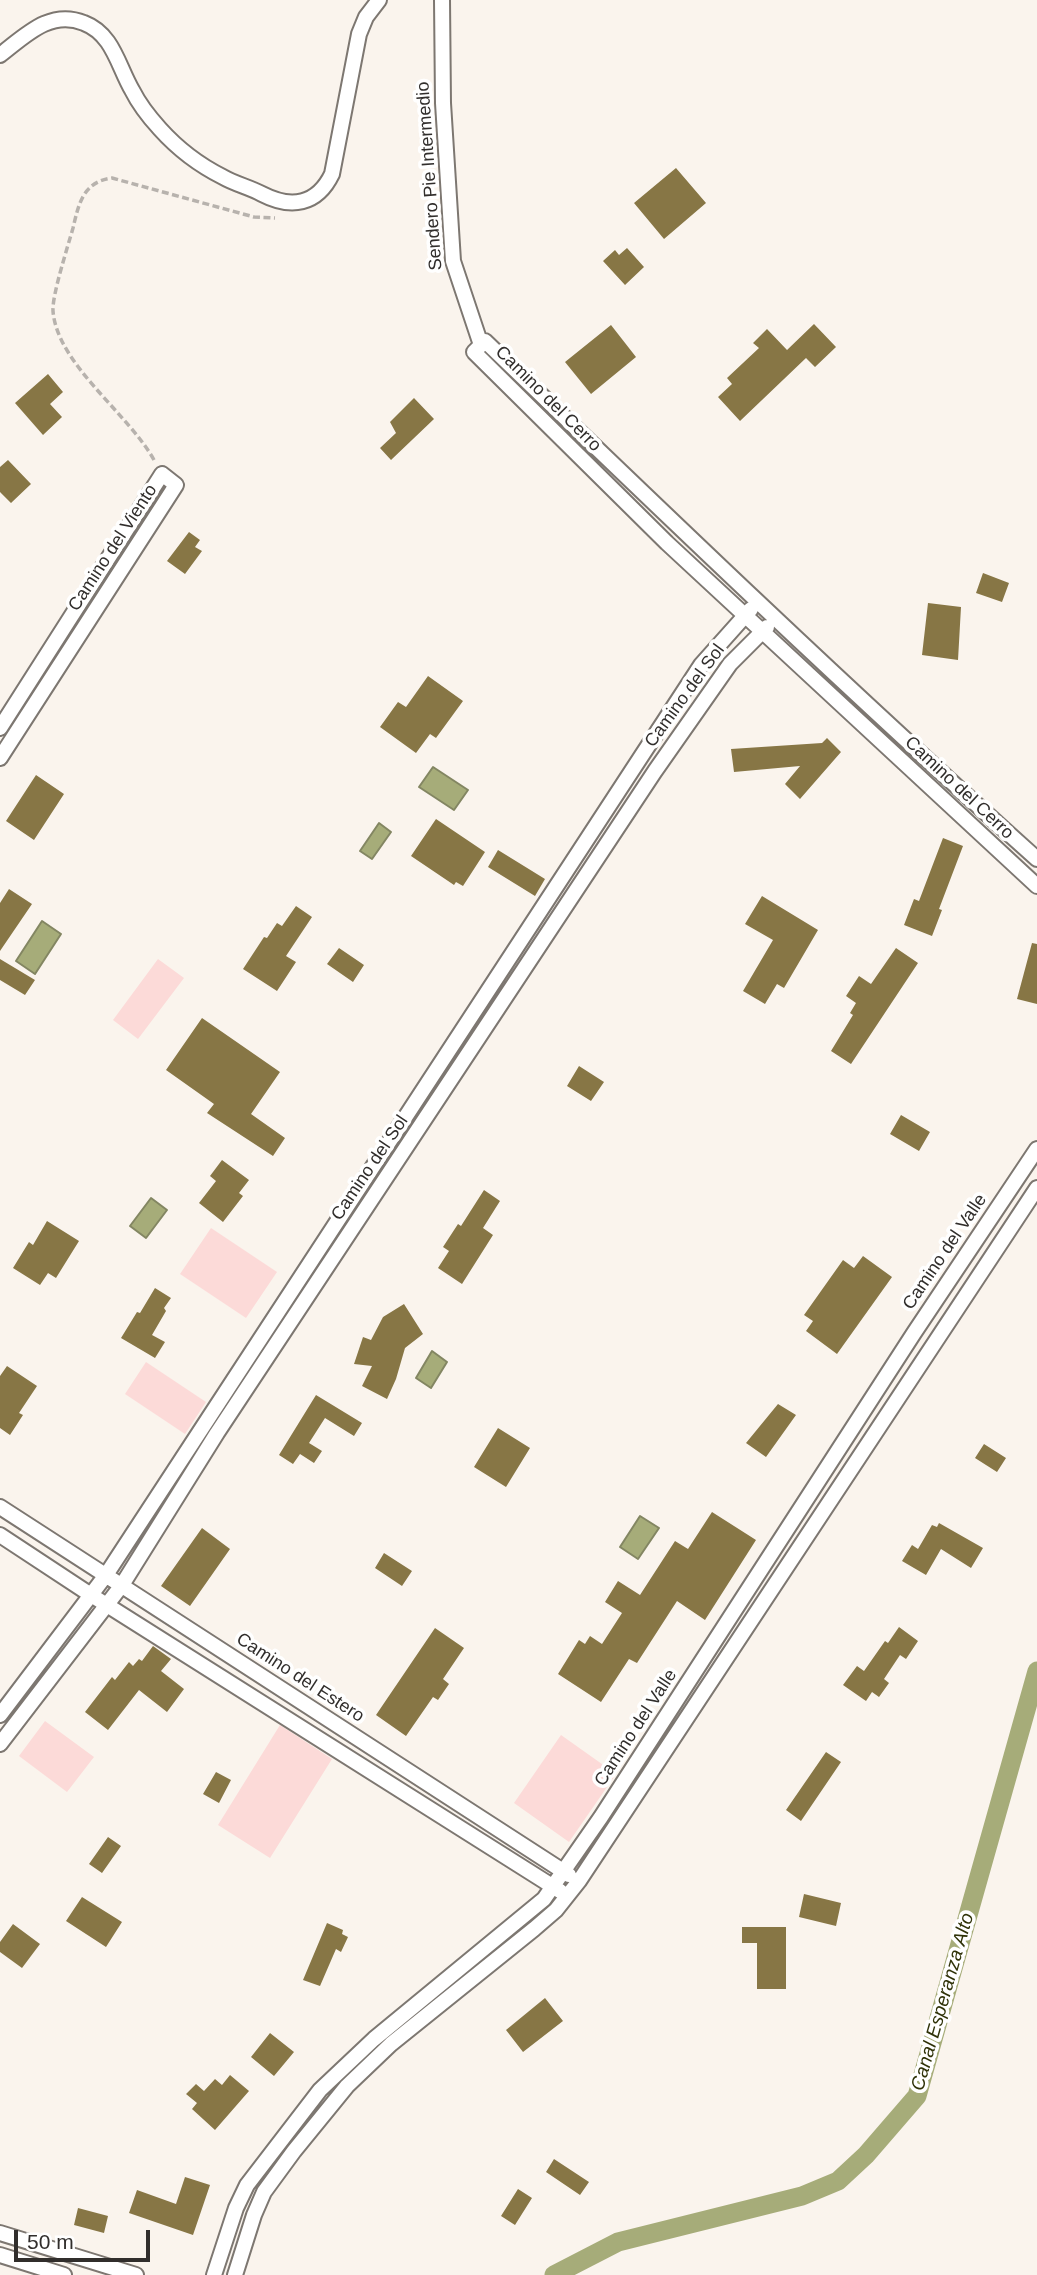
<!DOCTYPE html>
<style>
body{margin:0}
#map{position:relative;width:1037px;height:2275px;overflow:hidden;background:#faf4ed;font-family:Arial,sans-serif}
canvas{display:block}
.scale{position:absolute;left:14px;top:2230px;width:136px;height:32px;box-sizing:border-box;border:4px solid #312e2c;border-top:0;padding-left:9px;font-size:21px;line-height:24px;white-space:nowrap;color:#312e2c;-webkit-text-stroke:5px #fff;paint-order:stroke}
</style>
<div id="map">
<canvas width="1037" height="2275"></canvas>
<div class="scale">50 m</div>
</div>
<script>
const ctx = document.querySelector('canvas').getContext('2d');
ctx.lineJoin = 'round';
function fillPath(path, color) {
  ctx.fillStyle = color;
  ctx.fill(path, 'evenodd');
}
function stroke(path, color, width, dash) {
  ctx.strokeStyle = color;
  ctx.lineWidth = width;
  ctx.lineCap = dash ? 'butt' : 'round';
  ctx.setLineDash(dash || []);
  ctx.stroke(path);
}
function label(font, color, halo, rows, align = 'center') {
  ctx.font = font + ' Arial,sans-serif';
  ctx.lineWidth = 7;
  ctx.setLineDash([]);
  ctx.textBaseline = 'middle';
  ctx.strokeStyle = halo;
  ctx.fillStyle = color;
  for (const [text, x, y, turn = 0] of rows) {
    ctx.save();
    ctx.translate(x, y);
    ctx.rotate((+turn || 0) * Math.PI / 180);
    ctx.textAlign = isNaN(turn) ? turn : align;
    if (halo) ctx.strokeText(text, 0, 0);
    ctx.fillText(text, 0, 0);
    ctx.restore();
  }
}
fillPath(new Path2D(`
 M158,959L184,978L138,1039L113,1020Z
 M211,1228L277,1272L246,1318L180,1274Z
 M146,1362L206,1402L185,1434L125,1394Z
 M45,1721L94,1757L67,1792L19,1756Z
 M280,1725L332,1759L270,1858L218,1825Z
 M561,1735L616,1774L569,1842L514,1803Z`), '#fcdad8');
const water = new Path2D(`
 M433,767L468,790L454,810L419,787Z
 M379,823L391,832L372,859L360,851Z
 M42,921L61,934L35,974L16,961Z
 M151,1198L167,1210L146,1238L130,1226Z
 M432,1351L447,1362L431,1388L416,1378Z
 M640,1516L659,1528L638,1559L620,1547Z`);
fillPath(water, '#a6ac79');
stroke(water, '#838662', 2);
stroke(new Path2D(`
 M554,2275L618,2242L802,2196L838,2181L866,2155L917,2096L1037,1671`), '#a6ac79', 19);
fillPath(new Path2D(`
 M676,168L706,203L664,239L634,203Z
 M627,248L644,267L625,285L603,261L615,250L619,255Z
 M814,324L836,347L815,367L806,358L740,421L718,397L732,384L727,378L759,348L753,343L767,329L787,350Z
 M611,325L636,357L591,394L565,362Z
 M48,374L63,392L50,404L62,417L43,435L15,403Z
 M414,398L434,419L391,460L380,448L396,433L390,422Z
 M8,460L31,484L11,503L0,492V467Z
 M189,532L200,540L195,547L202,551L185,574L167,561Z
 M983,573L1009,583L1002,602L976,593Z
 M928,603L961,607L958,660L922,655Z
 M428,676L463,701L436,738L430,734L416,753L380,727L398,702L406,707Z
 M827,738L841,752L800,799L785,784L800,766L734,772L731,749L822,743Z
 M36,775L64,794L34,840L6,821Z
 M436,819L485,852L463,886L456,882L454,885L411,856Z
 M943,838L963,846L939,909L942,910L932,936L904,925L914,899L919,901Z
 M498,850L545,879L535,896L488,867Z
 M9,889L32,904L0,951V903Z
 M762,896L818,930L784,988L777,984L765,1004L743,991L773,940L745,924Z
 M296,906L312,917L286,956L296,962L277,991L243,969L264,937L267,938L277,923L282,926Z
 M1032,943L1037,944V1004L1017,999Z
 M339,948L364,965L353,982L327,964Z
 M896,948L918,963L851,1064L831,1051L853,1015L850,1013L856,1003L846,996L859,976L871,984Z
 M0,959L35,980L25,995L0,980Z
 M202,1018L280,1072L251,1114L285,1138L273,1156L207,1113L214,1104L166,1070Z
 M579,1066L604,1082L591,1101L567,1086Z
 M901,1115L930,1132L919,1151L890,1134Z
 M222,1160L249,1180L239,1193L243,1196L223,1222L199,1203L216,1181L210,1176Z
 M484,1190L500,1201L483,1228L493,1235L462,1284L438,1268L449,1251L443,1247L458,1224L461,1226Z
 M47,1221L79,1241L56,1278L48,1273L40,1285L13,1268L29,1242L33,1245Z
 M863,1256L892,1277L837,1354L806,1331L813,1321L804,1315L843,1260L854,1268Z
 M155,1288L171,1298L164,1308L166,1311L152,1335L165,1342L155,1358L121,1338L137,1312L140,1313Z
 M404,1304L423,1334L405,1348L396,1379L387,1399L362,1386L372,1366L354,1364L363,1337L371,1340L383,1317Z
 M7,1366L37,1386L19,1413L23,1415L10,1435L0,1428V1376Z
 M316,1395L362,1423L354,1436L325,1418L309,1443L322,1451L314,1463L300,1454L293,1464L279,1455Z
 M778,1404L796,1415L766,1457L746,1443Z
 M498,1428L530,1448L506,1487L474,1467Z
 M984,1444L1006,1458L997,1472L975,1458Z
 M712,1512L756,1540L705,1620L677,1601L637,1663L629,1659L601,1702L558,1674L579,1640L585,1644L590,1636L602,1644L622,1613L605,1602L618,1581L640,1595L675,1541L688,1549Z
 M939,1523L983,1548L971,1568L941,1549L926,1575L902,1561L912,1545L918,1549L932,1525L937,1527Z
 M202,1528L230,1549L190,1606L161,1586Z
 M384,1553L412,1571L402,1586L375,1568Z
 M899,1627L918,1641L906,1659L900,1655L884,1679L889,1683L879,1697L872,1692L866,1701L843,1685L857,1666L864,1671L885,1641L888,1643Z
 M435,1628L464,1648L443,1679L449,1684L438,1700L433,1697L406,1736L376,1715Z
 M153,1646L171,1659L161,1671L184,1689L167,1712L139,1690L108,1730L85,1712L112,1677L115,1680L129,1662L133,1666L139,1659L142,1661Z
 M826,1752L841,1762L801,1821L786,1810Z
 M216,1772L231,1780L219,1803L203,1794Z
 M108,1837L121,1846L102,1873L89,1864Z
 M804,1894L841,1903L836,1926L799,1917Z
 M82,1897L122,1922L106,1947L66,1921Z
 M327,1923L343,1930L342,1934L348,1937L341,1952L336,1949L320,1986L303,1980Z
 M13,1924L40,1944L22,1968L0,1952V1942Z
 M742,1927H786V1989H757V1943H742Z
 M545,1998L563,2021L523,2052L506,2030Z
 M270,2033L294,2052L274,2076L251,2057Z
 M230,2075L249,2091L215,2130L192,2109L197,2103L186,2094L196,2084L204,2091L215,2079L222,2085Z
 M554,2159L589,2182L580,2195L546,2172Z
 M185,2177L210,2185L193,2235L129,2213L137,2190L176,2204Z
 M518,2189L532,2198L515,2225L501,2216Z
 M78,2208L108,2216L104,2233L74,2225Z`), '#877645');
const minor = new Path2D(`
 M442,0L443,103L453,261L481,345
 M0,55C25,36 50,9 84,23C113,34 118,66 132,90C139,104 149,117 160,129C178,149 199,165 223,177C235,184 249,187 262,194C291,209 317,205 332,174L359,34L366,17L379,0
 M0,728L162,474L176,485L0,758
 M1037,859C849,691 667,516 485,341L474,352L667,543L1037,886
 M0,1507L569,1875
 M0,1535L91,1595L560,1891
 M0,1715L106,1575L701,665L751,609
 M0,1744L122,1585L217,1433L655,771L730,664L767,627
 M0,2233L136,2275
 M0,2255L64,2275
 M214,2275L236,2208L247,2185L320,2090L374,2039L544,1899L601,1817L914,1333L1037,1149
 M235,2275L254,2215L264,2192L294,2151L347,2086L391,2044L534,1929L556,1910L579,1881L1037,1188`);
stroke(minor, '#7d7771', 18);
stroke(new Path2D(`
 M154,460C128,413 57,364 53,311C52,295 68,246 73,228C79,203 83,182 112,178L254,217L275,218`), '#b7b2ad', 3.5, [7, 3.5]);
stroke(minor, '#fff', 14);
label('18px', '#312e2c', '#fff', [
 ["Sendero Pie Intermedio",430,176,-94],
 ["Camino del Cerro",548,399,45],
 ["Camino del Viento",113,548,-57],
 ["Camino del Sol",685,696,-54],
 ["Camino del Cerro",959,788,43],
 ["Camino del Sol",370,1168,-56],
 ["Camino del Valle",945,1252,-56],
 ["Camino del Estero",300,1678,33],
 ["Camino del Valle",636,1728,-57]
]);
label('italic 19px', '#303309', '#fff', [
 ["Canal Esperanza Alto",943,2002,-74]
]);
</script>
